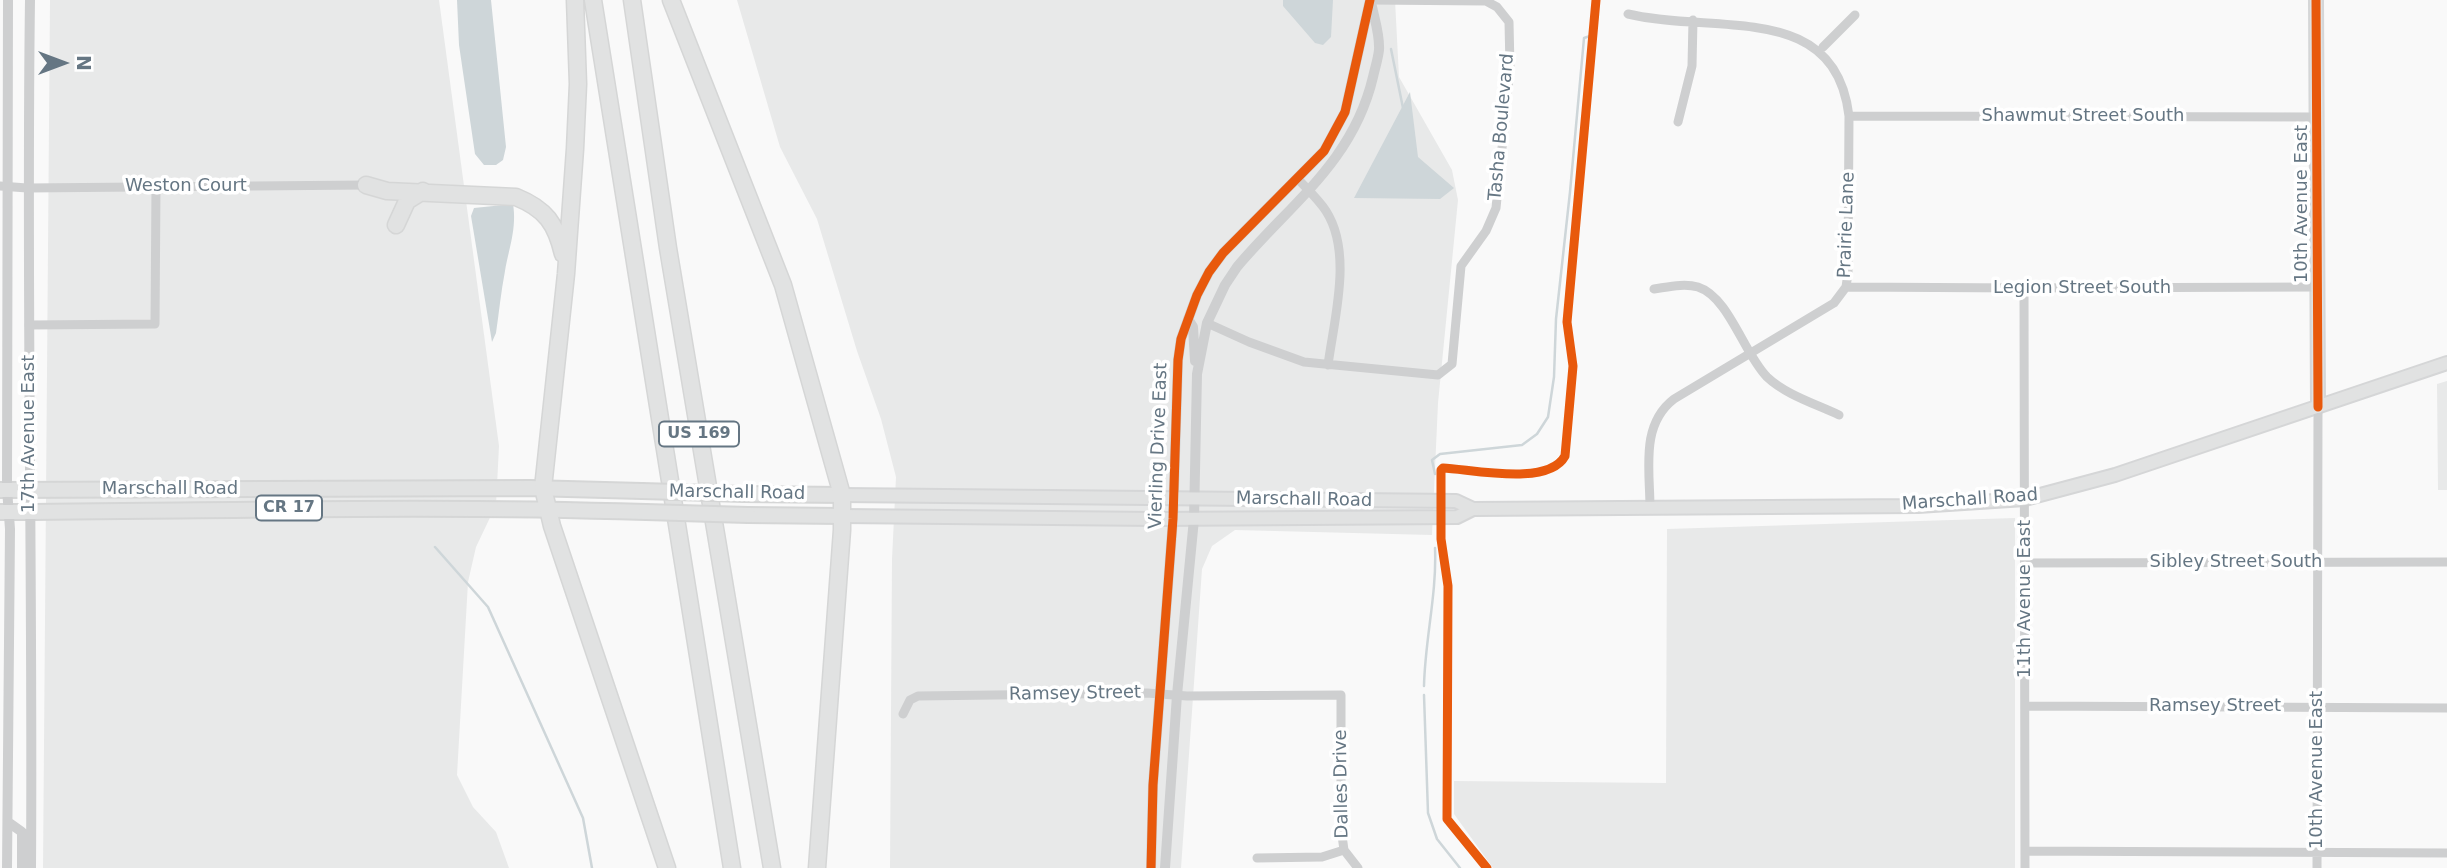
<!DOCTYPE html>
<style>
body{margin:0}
#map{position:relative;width:2447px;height:868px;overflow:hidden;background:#f9f9f9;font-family:"DejaVu Sans",sans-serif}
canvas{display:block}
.north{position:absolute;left:28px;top:28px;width:70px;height:70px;-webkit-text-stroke:5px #fff;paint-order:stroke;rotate:90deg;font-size:19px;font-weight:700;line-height:28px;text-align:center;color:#657683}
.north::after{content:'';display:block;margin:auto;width:24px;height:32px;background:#657683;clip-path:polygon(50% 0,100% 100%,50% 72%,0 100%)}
</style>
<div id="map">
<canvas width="2447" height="868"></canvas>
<div class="north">N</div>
</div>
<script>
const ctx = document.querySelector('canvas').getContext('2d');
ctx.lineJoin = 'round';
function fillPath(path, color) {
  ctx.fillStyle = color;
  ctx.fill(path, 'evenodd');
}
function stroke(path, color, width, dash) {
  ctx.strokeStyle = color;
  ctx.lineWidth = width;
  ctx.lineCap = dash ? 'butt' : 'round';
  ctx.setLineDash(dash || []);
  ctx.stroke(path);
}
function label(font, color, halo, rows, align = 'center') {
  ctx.font = font + ' "DejaVu Sans",sans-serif';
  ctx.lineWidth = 7;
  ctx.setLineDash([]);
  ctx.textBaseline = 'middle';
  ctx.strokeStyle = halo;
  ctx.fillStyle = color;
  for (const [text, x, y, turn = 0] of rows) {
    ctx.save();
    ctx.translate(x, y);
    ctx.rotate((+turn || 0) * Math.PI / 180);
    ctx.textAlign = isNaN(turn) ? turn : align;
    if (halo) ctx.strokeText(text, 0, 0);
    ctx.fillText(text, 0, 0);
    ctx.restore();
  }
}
fillPath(new Path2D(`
 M50,0H439L499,446L496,505L476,547L468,582L457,775L473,807L496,832L509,868H43Z
 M737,0H1395L1399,77L1452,170L1458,200L1438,403L1432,535L1235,530L1212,546L1202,569L1181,868H890L892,559L896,477L881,419L857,351L817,219L780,147Z
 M2447,381V490H2438L2437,384Z
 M2015,518V868H1493L1454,814V781L1666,783L1667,529Z`), '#e8e9e9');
fillPath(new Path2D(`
 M457,0H491L506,147L503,160L496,165H484L475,154L459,45Z
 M1283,0H1333L1331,37L1323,45L1315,43L1283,6Z
 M1410,92L1418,157L1454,188L1440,199L1354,198Z
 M513,204C517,228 509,248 505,271C501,292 499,312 496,333L492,342L471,216L474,208Z`), '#ced6d9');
stroke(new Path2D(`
 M1391,49L1403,108
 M1435,474L1432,460L1440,454L1522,445L1537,434L1548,417L1554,377L1556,319L1570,192L1584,38L1590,36
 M435,547L488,607L583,818L592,868
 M1424,686C1425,639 1437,594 1435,548
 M1424,695L1428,813L1437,839L1460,868`), '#ced6d9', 2.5);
const secondary = new Path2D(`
 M2316,0L2318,407
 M842,495L1456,501L1473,509
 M842,516L1157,519L1457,517L1473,509L1918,506L2025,499L2115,475L2447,363`);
const trunk = new Path2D(`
 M0,490L530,488L642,491
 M744,494L842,495
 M0,512C215,511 430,505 646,512
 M748,515L842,516`);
const motorway = new Path2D(`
 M575,0L578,84L575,149L566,274L543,488L552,526L667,868
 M593,0L732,868
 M632,0L668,248L772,868
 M671,0L783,285L842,495V530L817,868
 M366,185L387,191L516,197C546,209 556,224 563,254
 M396,225L407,201L423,191`);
stroke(secondary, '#d5d6d7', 16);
stroke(trunk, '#d5d6d6', 18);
stroke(motorway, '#d5d6d6', 19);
stroke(new Path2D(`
 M1628,14C1717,35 1835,0 1849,116L1848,273L1846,287L1834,303L1674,399C1640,425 1650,470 1650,508
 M1823,47L1855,15
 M1849,116L2317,117
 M1678,122L1692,66L1693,20
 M1297,178C1307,189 1318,199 1326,211C1353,253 1334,319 1328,365
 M0,186L27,188L366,185
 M1846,287L2024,288L2318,287
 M2024,288L2025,868
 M1654,289C1668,287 1684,283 1698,287C1729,297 1744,354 1767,377C1786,395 1816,404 1839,415
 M1207,323L1249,342L1304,362L1438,375L1452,364L1461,266L1486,231L1496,208L1510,68L1509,22L1497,7L1486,1L1370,0
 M29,325L155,324L156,186
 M2025,563L2447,562
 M2026,706L2447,708
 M903,714L910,700L918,696L1147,693L1187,696L1341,695V828L1344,850L1358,868
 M2025,851L2447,853
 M1257,858L1322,857L1344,850
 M2317,868L2318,407`), '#cecfd0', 9);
stroke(new Path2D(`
 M30,0C26,289 33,579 31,868
 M1188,319L1193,327L1195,361
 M8,822L22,832V868
 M7,868L10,529L7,489L8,0
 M1151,868L1153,785L1173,519L1178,360L1181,339L1197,295L1209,272L1223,253L1324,151L1345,112L1370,0
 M1165,868L1177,695L1194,519L1197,374L1207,323L1225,285L1237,267C1290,204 1353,162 1373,77C1375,68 1378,59 1379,50C1380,34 1374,18 1371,2`), '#cecfd0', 10);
stroke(secondary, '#e1e2e2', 12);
stroke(trunk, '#e1e2e2', 14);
stroke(motorway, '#e1e2e2', 16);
const trunkBridge = new Path2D(`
 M642,491L744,494
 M646,512L748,515`);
stroke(trunkBridge, '#d5d6d6', 18, []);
stroke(trunkBridge, '#e1e2e2', 14);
stroke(new Path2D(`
 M2316,0L2318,407
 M1151,868L1153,785L1173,519L1178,360L1181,339L1197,295L1209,272L1223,253L1324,151L1345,112L1370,0
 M1487,868L1447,819L1448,586L1441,539V470L1443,468C1471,469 1548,487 1565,456L1573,366L1567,322L1596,0`), '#e8590c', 9);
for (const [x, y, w] of [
 [699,434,80],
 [289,508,66]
]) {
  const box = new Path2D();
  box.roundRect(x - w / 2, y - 12.5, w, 25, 5);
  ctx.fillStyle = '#fff';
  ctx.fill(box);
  stroke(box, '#657683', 2);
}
label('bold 16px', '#657683', null, [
 ["US 169",699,434],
 ["CR 17",289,508]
]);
label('18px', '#657683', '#fff', [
 ["Shawmut Street South",2083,116],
 ["Tasha Boulevard",1502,127,-85],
 ["Weston Court",186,186],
 ["10th Avenue East",2302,204,-90],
 ["Prairie Lane",1847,225,-88],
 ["Legion Street South",2082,288],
 ["17th Avenue East",29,434,-90],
 ["Vierling Drive East",1159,446,-88],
 ["Marschall Road",170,489],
 ["Marschall Road",737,493,1],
 ["Marschall Road",1304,500,1],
 ["Marschall Road",1970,500,-4],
 ["Sibley Street South",2236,562],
 ["11th Avenue East",2025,599,-90],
 ["Ramsey Street",1075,694,-1],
 ["Ramsey Street",2215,706],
 ["10th Avenue East",2317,770,-90],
 ["Dalles Drive",1342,784,-91]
]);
</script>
